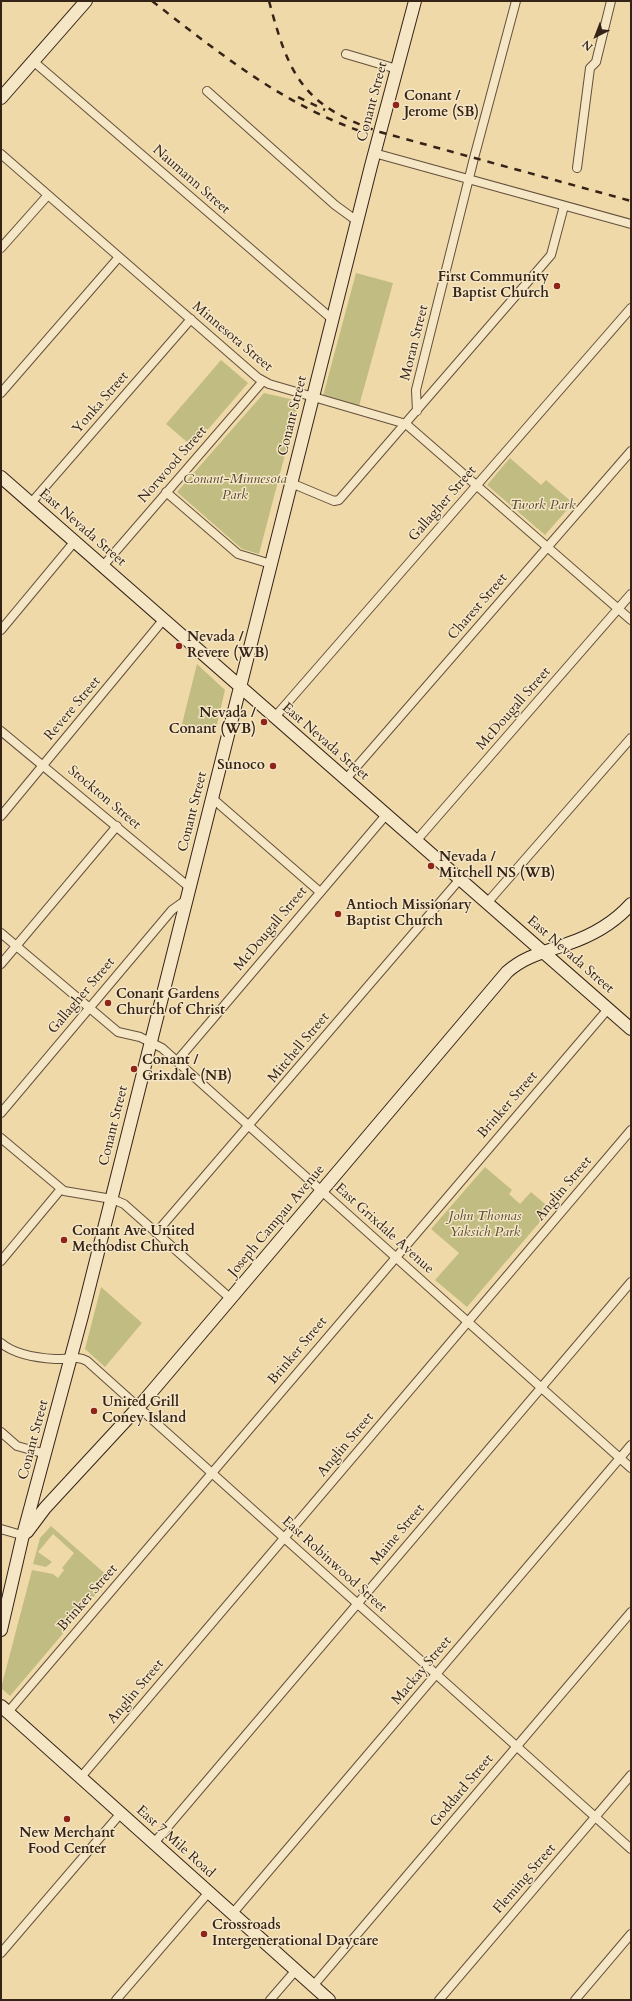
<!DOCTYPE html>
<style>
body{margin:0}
#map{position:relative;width:632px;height:2001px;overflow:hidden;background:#f0d9a8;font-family:Cardo,serif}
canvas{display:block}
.frame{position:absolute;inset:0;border:2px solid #352318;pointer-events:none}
.north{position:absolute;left:576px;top:16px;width:40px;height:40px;-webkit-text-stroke:3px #f5e6c6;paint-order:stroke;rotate:222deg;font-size:11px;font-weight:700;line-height:16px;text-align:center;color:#352318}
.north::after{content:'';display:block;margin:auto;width:14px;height:18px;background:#352318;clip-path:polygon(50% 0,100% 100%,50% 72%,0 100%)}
</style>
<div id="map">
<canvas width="632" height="2001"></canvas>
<div class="frame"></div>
<div class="north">N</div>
</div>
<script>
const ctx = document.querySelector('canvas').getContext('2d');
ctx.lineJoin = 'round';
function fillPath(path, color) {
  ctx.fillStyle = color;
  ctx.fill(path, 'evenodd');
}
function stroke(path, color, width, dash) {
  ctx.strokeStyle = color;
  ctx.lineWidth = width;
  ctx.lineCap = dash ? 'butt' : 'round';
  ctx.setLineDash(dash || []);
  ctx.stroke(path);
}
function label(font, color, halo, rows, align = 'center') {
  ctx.font = font + ' Cardo,serif';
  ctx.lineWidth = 3;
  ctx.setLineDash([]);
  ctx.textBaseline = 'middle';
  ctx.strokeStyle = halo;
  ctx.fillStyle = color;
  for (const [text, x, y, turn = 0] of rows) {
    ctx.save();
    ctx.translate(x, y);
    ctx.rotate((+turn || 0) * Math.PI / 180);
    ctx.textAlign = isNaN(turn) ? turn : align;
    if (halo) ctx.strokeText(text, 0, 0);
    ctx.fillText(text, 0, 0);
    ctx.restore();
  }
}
fillPath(new Path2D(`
 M356,273L393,283L359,406L323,396Z
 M221,360L248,383L193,447L166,424Z
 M264,393L299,401L259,554L242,549L177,492Z
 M510,458L541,485L546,480L573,503L545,535L487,485Z
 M197,664L225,690L215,733L182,724Z
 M485,1167L512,1190L509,1194L520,1204L531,1192L551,1209L467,1307L435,1280L459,1253L431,1229Z
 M101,1287L142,1323L105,1367L85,1349Z
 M51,1526L110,1578L10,1696L1,1688L32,1570L53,1574L58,1578L64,1570L62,1568L74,1553L53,1534L38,1552L52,1562L46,1567L33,1564L40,1538Z`), '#c1bd82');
const street = new Path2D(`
 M346,54L397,69
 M33,61L332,319
 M207,91L335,205L357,221
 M374,153L631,224
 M1,154L258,378L269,384L406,424L631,620
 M577,168L590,68L596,62L611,1
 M1,248L48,195
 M1,393L119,257
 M417,411L416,390L474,158L516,1
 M291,483L334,501L339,500L551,255L564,206
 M166,492L238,554L271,564
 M31,503L191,319
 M103,566L263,381
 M1,630L75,541
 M274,718L631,308
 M1,731L189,887
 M345,780L631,451
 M212,798L320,892
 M1,816L164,619
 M416,841L631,594
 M487,903L631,738
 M1,933L118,1032L140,1037L162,1048L631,1468
 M1,964L117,826
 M177,1061L386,815
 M1,1113L172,910L186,900
 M1,1138L64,1191L112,1199L124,1204L231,1299
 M156,1233L460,879
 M1,1261L61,1189
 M1,1343C14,1354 38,1358 55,1359C67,1360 76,1355 87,1361L631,1849
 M1,1432L17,1446L46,1454
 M1,1529L25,1536
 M8,1712L608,1009
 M81,1777L631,1130
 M154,1843L631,1282
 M233,1913L631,1445
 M1,1953L121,1813
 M313,1986L631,1612
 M116,2000L209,1892
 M270,2000L296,1970
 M439,2000L631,1775
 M575,2000L631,1934`);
const secondary = new Path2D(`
 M1,98L86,1
 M1,477L631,1029
 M27,1532L45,1508L143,1402L507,972C525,956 545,952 567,944C591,936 615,922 631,904
 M1,1630L23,1535L82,1316L371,166L415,1
 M1,1706L329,2000`);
stroke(street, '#64503c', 10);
stroke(secondary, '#352318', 14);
stroke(street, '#f5e6c6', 8);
stroke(secondary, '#f5e6c6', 12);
stroke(new Path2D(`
 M152,1C218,52 283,105 363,132
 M269,1C289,76 303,106 380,132L631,201
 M298,97L325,110`), '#352318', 2.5, [7, 7]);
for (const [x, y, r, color] of [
 [396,105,4,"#8f2418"],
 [557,286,4,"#8f2418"],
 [179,646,4,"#8f2418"],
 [264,722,4,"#8f2418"],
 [273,766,4,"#8f2418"],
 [431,866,4,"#8f2418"],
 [338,914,4,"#8f2418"],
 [108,1003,4,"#8f2418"],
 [134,1069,4,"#8f2418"],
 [64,1240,4,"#8f2418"],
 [94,1411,4,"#8f2418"],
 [67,1819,4,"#8f2418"],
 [204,1934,4,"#8f2418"]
]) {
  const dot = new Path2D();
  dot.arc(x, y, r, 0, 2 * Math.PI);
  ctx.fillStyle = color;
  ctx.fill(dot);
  stroke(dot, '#f5e6c6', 1.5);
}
label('bold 14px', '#352318', '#f5e6c6', [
 ["Conant /",404,97],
 ["Jerome (SB)",404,113],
 ["First Community",549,278,"right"],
 ["Baptist Church",549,294,"right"],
 ["Nevada /",187,638],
 ["Revere (WB)",187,654],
 ["Nevada /",256,714,"right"],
 ["Conant (WB)",256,730,"right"],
 ["Sunoco",265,766,"right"],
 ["Nevada /",439,858],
 ["Mitchell NS (WB)",439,874],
 ["Antioch Missionary",346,906],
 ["Baptist Church",346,922],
 ["Conant Gardens",116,995],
 ["Church of Christ",116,1011],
 ["Conant /",142,1061],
 ["Grixdale (NB)",142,1077],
 ["Conant Ave United",72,1232],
 ["Methodist Church",72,1248],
 ["United Grill",102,1403],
 ["Coney Island",102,1419],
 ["New Merchant",67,1834,"center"],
 ["Food Center",67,1850,"center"],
 ["Crossroads",212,1926],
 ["Intergenerational Daycare",212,1942]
], 'left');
label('14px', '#352318', '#f5e6c6', [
 ["Conant Street",373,102,-75],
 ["Naumann Street",191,180,41],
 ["Minnesota Street",232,337,40],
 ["Moran Street",415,343,-76],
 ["Yonka Street",101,403,-49],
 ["Conant Street",293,416,-76],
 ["Norwood Street",173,465,-49],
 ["Gallagher Street",443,504,-49],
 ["East Nevada Street",82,528,41],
 ["Charest Street",478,607,-49],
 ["Revere Street",73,709,-50],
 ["McDougall Street",514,709,-49],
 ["East Nevada Street",325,742,41],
 ["Stockton Street",104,798,40],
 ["Conant Street",193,812,-76],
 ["McDougall Street",271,929,-50],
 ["East Nevada Street",570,955,41],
 ["Gallagher Street",82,996,-50],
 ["Mitchell Street",299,1048,-50],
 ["Brinker Street",508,1105,-49],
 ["Conant Street",114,1126,-76],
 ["Anglin Street",564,1189,-50],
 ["Joseph Campau Avenue",277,1221,-50],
 ["East Grixdale Avenue",384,1229,42],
 ["Brinker Street",298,1351,-50],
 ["Conant Street",34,1440,-75],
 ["Anglin Street",346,1445,-50],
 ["Maine Street",398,1535,-50],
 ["East Robinwood Street",334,1565,42],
 ["Brinker Street",88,1598,-49],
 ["Mackay Street",422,1671,-50],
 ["Anglin Street",136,1692,-50],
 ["Goddard Street",462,1791,-50],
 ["East 7 Mile Road",175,1842,42],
 ["Fleming Street",525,1879,-49]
]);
label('italic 14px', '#584a32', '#f5e6c6', [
 ["Conant-Minnesota",235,480],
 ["Park",235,496],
 ["Twork Park",543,506],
 ["John Thomas",485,1217],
 ["Yaksich Park",485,1233]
]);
</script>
